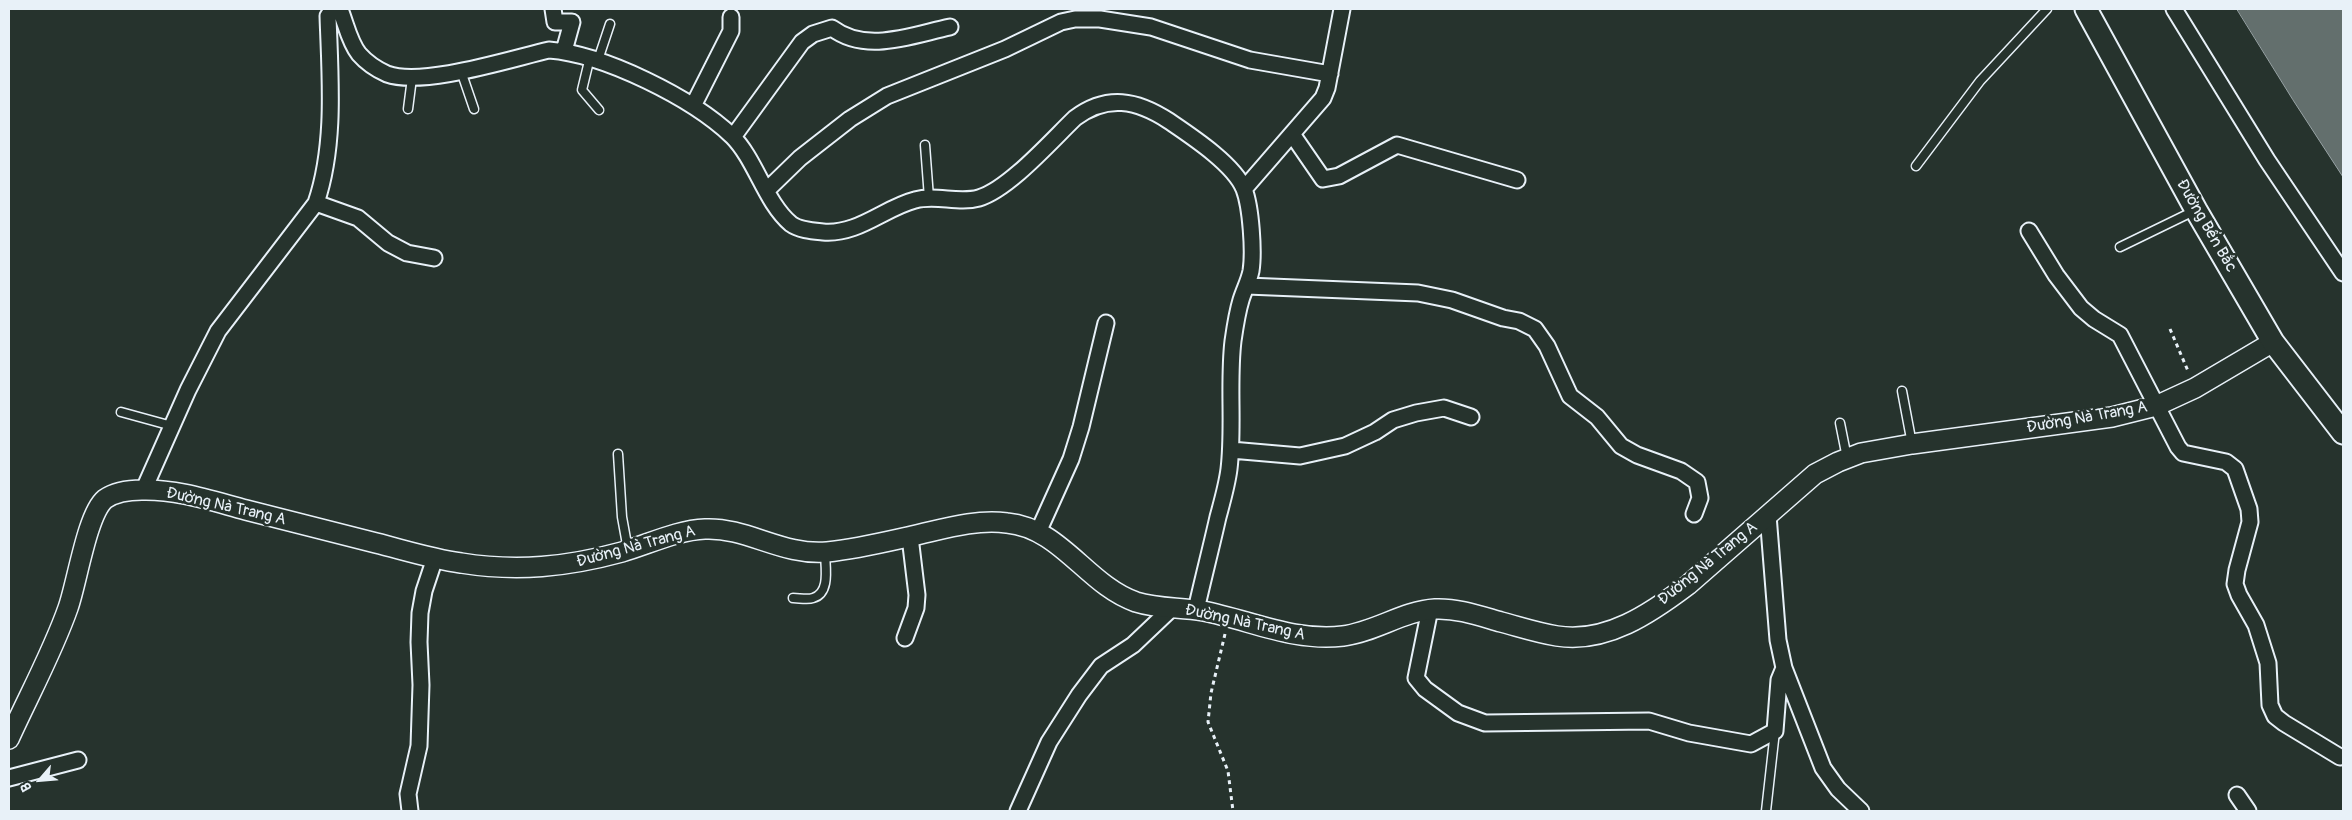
<!DOCTYPE html>
<meta charset="utf-8">
<style>
body{margin:0}
#map{position:relative;width:2352px;height:820px;overflow:hidden;background:#26332d;font-family:Pangolin,sans-serif}
canvas{display:block}
.frame{position:absolute;inset:0;border:10px solid #e8f1f8;pointer-events:none}
.north{position:absolute;left:15px;top:755px;width:50px;height:50px;-webkit-text-stroke:4px #26332d;paint-order:stroke;rotate:243deg;font-size:14px;font-weight:700;line-height:20px;text-align:center;color:#e8f1f8}
.north::after{content:'';display:block;margin:auto;width:18px;height:22px;background:#e8f1f8;clip-path:polygon(50% 0,100% 100%,50% 72%,0 100%)}
</style>
<div id="map">
<canvas width="2352" height="820"></canvas>
<div class="frame"></div>
<div class="north">B</div>
</div>
<script>
const ctx = document.querySelector('canvas').getContext('2d');
ctx.lineJoin = 'round';
function fillPath(path, color) {
  ctx.fillStyle = color;
  ctx.fill(path, 'evenodd');
}
function stroke(path, color, width, dash) {
  ctx.strokeStyle = color;
  ctx.lineWidth = width;
  ctx.lineCap = dash ? 'butt' : 'round';
  ctx.setLineDash(dash || []);
  ctx.stroke(path);
}
function label(font, color, halo, rows, align = 'center') {
  ctx.font = font + ' Pangolin,sans-serif';
  ctx.lineWidth = 5;
  ctx.setLineDash([]);
  ctx.textBaseline = 'middle';
  ctx.strokeStyle = halo;
  ctx.fillStyle = color;
  for (const [text, x, y, turn = 0] of rows) {
    ctx.save();
    ctx.translate(x, y);
    ctx.rotate((+turn || 0) * Math.PI / 180);
    ctx.textAlign = isNaN(turn) ? turn : align;
    if (halo) ctx.strokeText(text, 0, 0);
    ctx.fillText(text, 0, 0);
    ctx.restore();
  }
}
const water = new Path2D(`
 M2237,9H2343V177L2293,100Z`);
fillPath(water, '#636f6d');
stroke(water, '#98a3a5', 1);
const service = new Path2D(`
 M590,57L582,90L599,110
 M598,60L610,24
 M461,71L474,109
 M408,109L412,78
 M925,145L929,198
 M1916,166L1980,81L2047,9
 M2120,247L2194,211
 M1902,391L1912,444
 M121,412L172,426
 M1840,423L1847,458
 M618,454L622,517L628,550
 M793,598C799,598 808,600 813,598C831,593 825,566 825,552
 M1766,811L1775,731`);
const minor = new Path2D(`
 M553,9L555,22H572L564,51
 M2174,9L2267,160L2343,273
 M693,106L731,31V17
 M1292,134L1323,179L1339,176L1397,145L1517,180
 M733,137L802,42L813,34L832,28C866,54 912,35 950,27
 M1244,189L1323,98L1327,88L1342,9
 M767,190L800,158L850,119L887,96L1005,49L1061,22L1075,19H1100L1151,27L1250,60L1330,74
 M316,203L358,218L388,243L407,253L434,258
 M2029,231L2056,275L2081,308L2094,319L2120,335L2178,447L2183,453L2226,462L2235,469L2249,509L2250,522L2237,570L2235,584L2239,595L2256,625L2268,663L2270,705L2275,716L2284,723L2340,757
 M1247,286L1418,293L1452,300L1503,318L1519,321L1535,329L1547,346L1570,396L1597,417L1621,446L1637,455L1681,471L1697,482L1700,498L1694,514
 M1231,450L1300,456L1345,446L1375,432L1393,420L1416,413L1444,408L1471,417
 M144,489L188,390L218,331L316,203C336,144 330,77 328,16L331,12L337,10L341,12C346,25 350,43 359,54C366,62 378,70 387,74C423,87 510,59 549,50C604,54 692,98 732,136C756,160 765,202 791,224C799,230 813,231 823,232C858,235 884,208 915,200C936,194 958,204 979,198C1009,189 1052,140 1075,118C1107,94 1137,100 1169,121C1191,136 1234,164 1244,189C1251,207 1254,252 1251,271C1249,281 1244,290 1241,300C1237,313 1235,327 1233,341C1228,383 1234,427 1229,469C1227,485 1222,502 1218,517C1211,548 1203,579 1196,610
 M1768,515L1778,640L1784,668L1823,768L1838,789L1861,811
 M1039,530L1071,459L1081,427L1106,323
 M1430,609L1416,678L1425,689L1458,713L1485,723L1649,721L1689,733L1751,744L1775,731L1779,680L1784,668
 M905,638L916,608L917,595L910,537
 M9,778L78,760
 M2237,795L2248,811
 M410,811L408,794L419,746L421,685L419,642L420,613L424,591L435,558
 M1018,811L1049,742L1079,695L1101,666L1133,645L1172,608`);
const tertiary = new Path2D(`
 M9,739C28,697 53,651 68,608C77,583 87,514 105,499C115,492 131,490 142,490C177,489 212,501 246,510C289,521 333,532 376,543C404,550 432,559 461,563C517,572 567,567 622,552C649,544 678,530 705,529C747,527 782,556 827,552C856,549 885,542 912,536C944,529 974,519 1007,523C1061,528 1087,585 1136,602C1158,609 1180,607 1203,611C1250,620 1294,642 1343,636C1375,632 1403,611 1435,609C1458,608 1480,616 1501,622C1520,627 1538,633 1557,636C1606,644 1651,613 1688,585L1815,474L1838,462L1861,453L1912,444L2112,417L2156,406L2195,388L2273,342`);
const secondary = new Path2D(`
 M2086,9L2196,210L2273,342L2343,433`);
stroke(service, '#e8f1f8', 11);
stroke(minor, '#e8f1f8', 19);
stroke(tertiary, '#e8f1f8', 22);
stroke(secondary, '#e8f1f8', 25);
stroke(new Path2D(`
 M2170,329L2188,371
 M1225,634L1211,693L1208,722L1228,771L1233,811`), '#e8f1f8', 3, [4, 4]);
stroke(service, '#26332d', 8);
stroke(minor, '#26332d', 15);
stroke(tertiary, '#26332d', 19);
stroke(secondary, '#26332d', 21);
label('16px', '#e8f1f8', '#26332d', [
 ["Đường Bến Bắc",2206,226,60],
 ["Đường Nà Trang A",2087,418,-10],
 ["Đường Nà Trang A",226,507,13],
 ["Đường Nà Trang A",636,547,-15],
 ["Đường Nà Trang A",1708,564,-39],
 ["Đường Nà Trang A",1245,623,12]
]);
</script>
